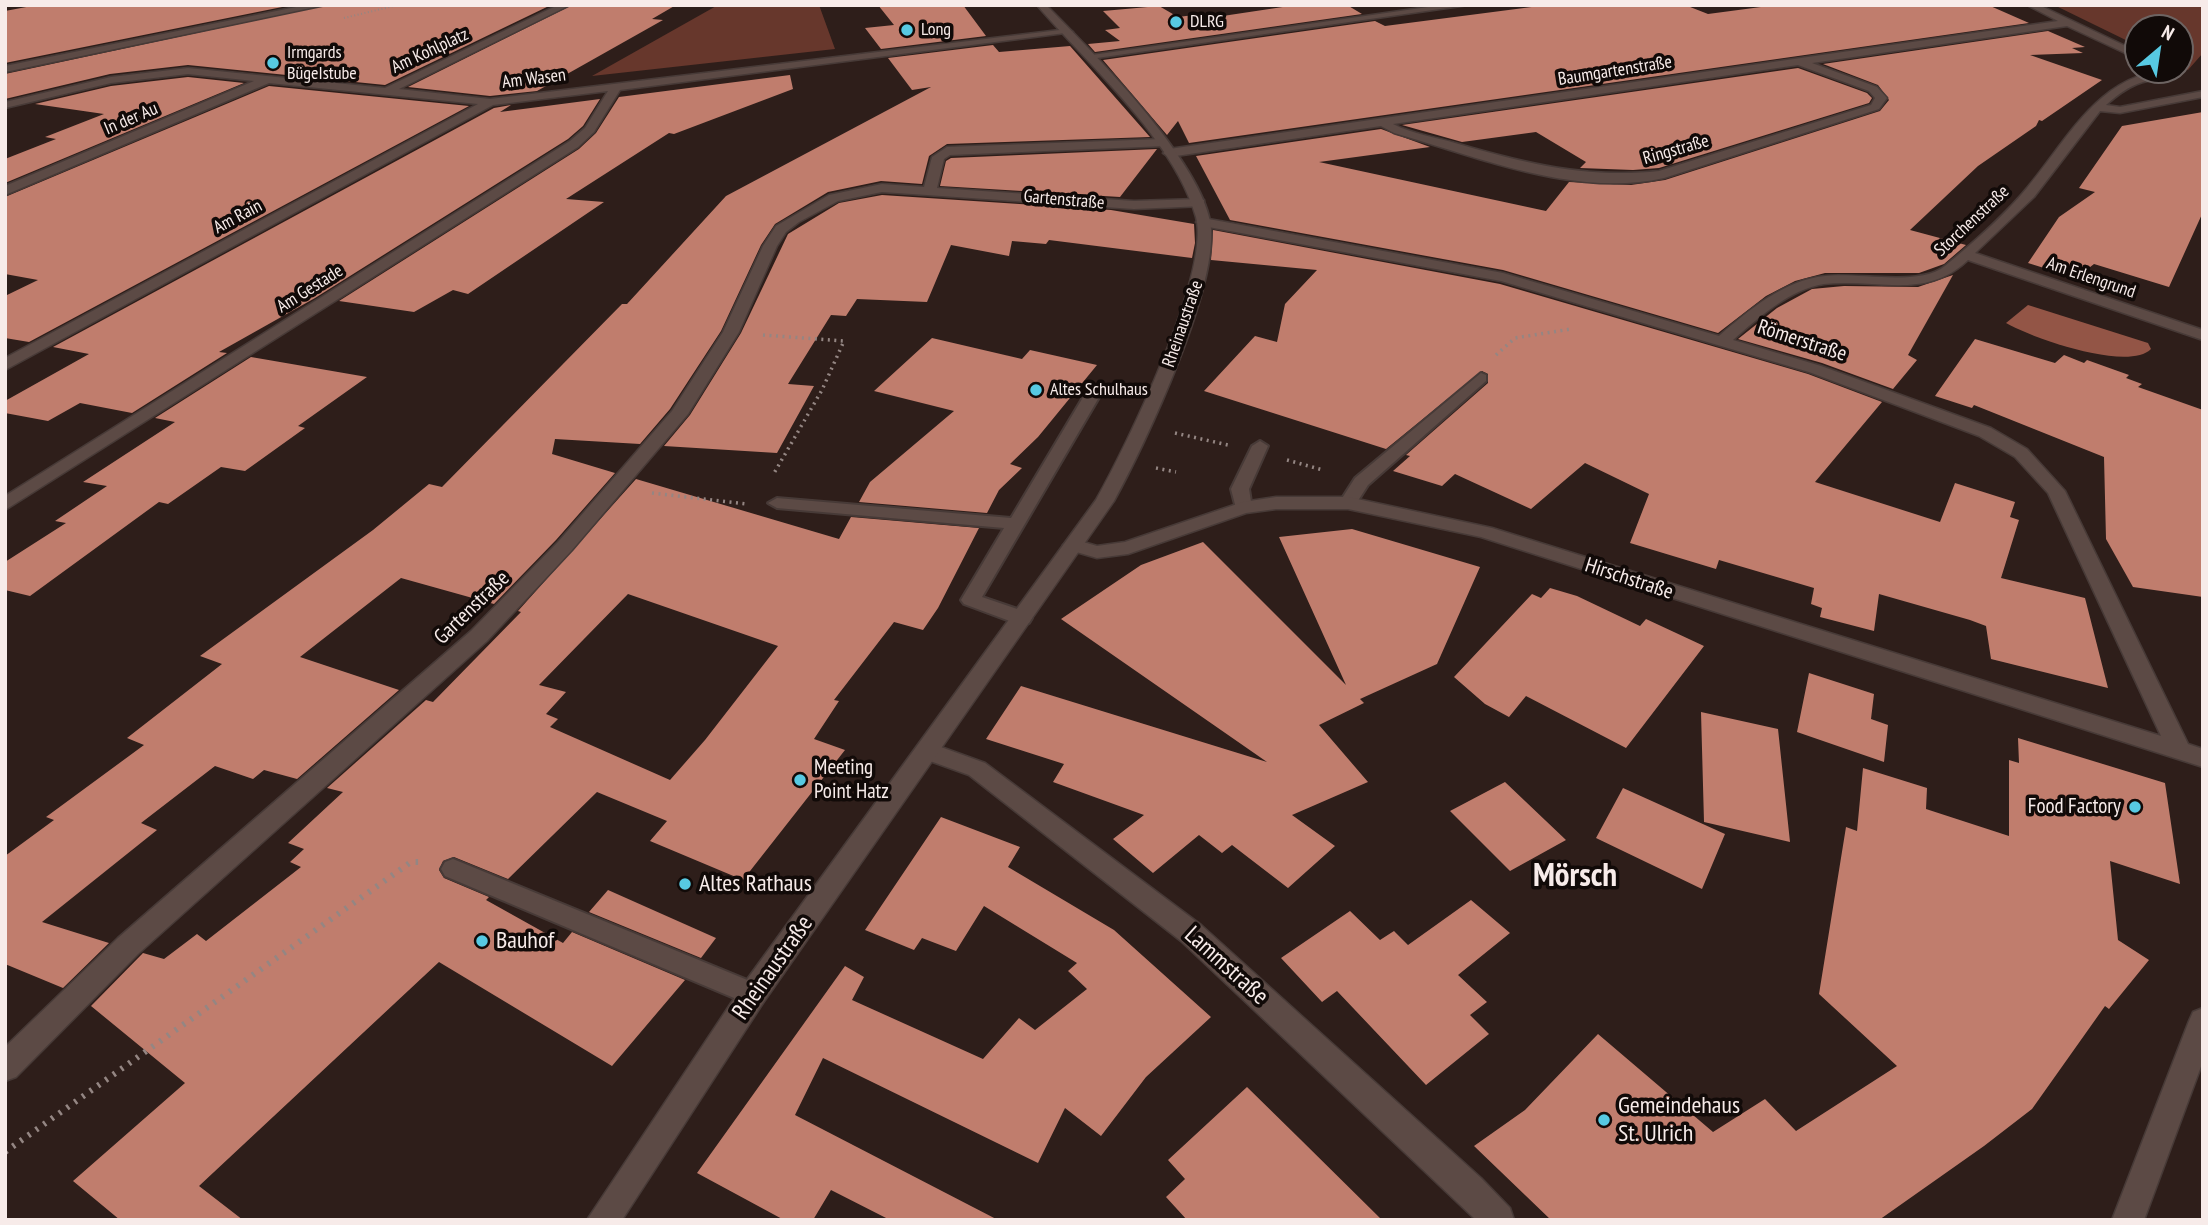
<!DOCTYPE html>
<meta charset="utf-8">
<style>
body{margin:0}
#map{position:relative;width:2208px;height:1225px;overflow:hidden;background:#2e1e1a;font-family:"PT Sans Narrow",sans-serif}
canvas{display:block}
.frame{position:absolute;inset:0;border:7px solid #f7ebe9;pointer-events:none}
.north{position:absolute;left:2124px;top:14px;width:70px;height:70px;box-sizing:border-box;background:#110a08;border:2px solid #6d6462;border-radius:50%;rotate:29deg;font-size:19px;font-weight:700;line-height:28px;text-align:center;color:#f7ebe9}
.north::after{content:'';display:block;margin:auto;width:24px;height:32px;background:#57c9e2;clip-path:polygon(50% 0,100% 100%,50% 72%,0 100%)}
</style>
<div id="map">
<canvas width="2208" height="1225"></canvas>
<div class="frame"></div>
<div class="north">N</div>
</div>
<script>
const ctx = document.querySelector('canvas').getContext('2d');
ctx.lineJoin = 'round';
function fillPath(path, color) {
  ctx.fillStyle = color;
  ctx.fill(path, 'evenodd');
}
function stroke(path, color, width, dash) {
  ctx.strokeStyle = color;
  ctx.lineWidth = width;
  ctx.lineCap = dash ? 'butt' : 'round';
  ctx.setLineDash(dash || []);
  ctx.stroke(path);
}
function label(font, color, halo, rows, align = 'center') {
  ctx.font = font + ' "PT Sans Narrow",sans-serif';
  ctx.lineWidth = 7;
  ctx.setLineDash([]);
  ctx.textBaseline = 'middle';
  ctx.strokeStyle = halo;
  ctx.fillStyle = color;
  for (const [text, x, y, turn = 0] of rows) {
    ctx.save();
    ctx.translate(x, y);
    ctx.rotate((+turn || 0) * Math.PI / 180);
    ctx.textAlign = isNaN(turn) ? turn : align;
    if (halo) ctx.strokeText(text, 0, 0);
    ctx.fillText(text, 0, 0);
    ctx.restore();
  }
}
fillPath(new Path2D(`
 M718,5H819L835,49L592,76Z
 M2054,5H2203V53L2188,70L2180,66V28H2138V46Z`), '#67372c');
fillPath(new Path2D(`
 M2028,305L2148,343L2151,349C2128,372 2032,338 2006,323Z`), '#935546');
fillPath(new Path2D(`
 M37,5H292L5,63V11Z
 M327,5H551L385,85L188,65L110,74L5,99V74Z
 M572,5H676L652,19L663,20L537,91L490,96L408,87Z
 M878,5H963L986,36L881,49L865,28L894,25Z
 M1296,5H1347L1362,14L1095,52L1088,44L1120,41L1105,30L1120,28L1103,11L1159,6L1178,17L1210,13L1216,17Z
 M1547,5H1685L1708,14L1776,5H1988L2029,23L1189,143L1178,121L1167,135L1103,60L1375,21L1385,26Z
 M2048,31L2085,47L2072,48L2083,53L2030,55L2102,80L2042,121L2039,120L2036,126L1978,166L1910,230L1966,245L1944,264L1919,273H1825L1795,281L1766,296L1718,333L1503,270L1230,220L1196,156L1381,129L1430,147L1319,162L1546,211L1569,182L1631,185L1665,180L1880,111L1889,100L1878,85L1823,64Z
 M993,45L999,52L1070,46L1150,137L947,144L929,156L922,184L881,181L828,192L775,224L761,245L721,331L670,409L640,444L555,439L552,454L615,473L556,540L494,604L401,578L300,657L399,690L297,779L264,770L253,779L215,766L141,823L157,830L42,922L109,943L63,988L5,964V856L54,820L46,817L144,745L127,738L222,664L200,656L373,530L429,484L442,487L622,304H627L726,196L931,87L912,90L888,58Z
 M1798,68L1867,93L1872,98L1869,103L1659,168L1633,170L1580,168L1586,162L1536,132L1462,142L1402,125Z
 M790,75L793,89L674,134L669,133L566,199L604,202L468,294L453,290L414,312L339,301L579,149L596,133L619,97Z
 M188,77L244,83L5,183V159L56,139L45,137L104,114L35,104L111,86Z
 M269,86L469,106L29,342L5,338V296L38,280L5,274V197Z
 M600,99L583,126L568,139L315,298L219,352L227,353L132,413L80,403L48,421L5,413V401L89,354L53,347L494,108L511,105L500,112Z
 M2203,112V212L2169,287L2094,264L2076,278L2028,263L2059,217L2095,192L2079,188L2122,126Z
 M1157,149L1120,197L940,186L946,161L951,158Z
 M882,195L1111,210L1194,224L1195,243L1192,258L1049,240L1046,244L1012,241L1009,256L951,245L927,302L857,299L846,316L831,315L788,384L814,386L777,453L664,446L690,415L741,333L788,234L839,203Z
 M1213,230L1500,284L1808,374L1882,402L1815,482L1940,522L1955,483L2015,502L2010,517L2019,520L2001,578L2085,598L2108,688L1991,659L1986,626L1970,620L1879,594L1874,631L1820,617L1822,608L1811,604L1814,588L1719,560L1716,569L1630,543L1649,494L1585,463L1531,509L1455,474L1442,486L1393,471L1410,456L1406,455L1488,383V374L1482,371L1386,449L1204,391L1255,336L1277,342L1285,304L1317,270L1211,260Z
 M1953,275L1908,355L1917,360L1893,389L1822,363L1738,339L1777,308L1812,289L1844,286L1918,287Z
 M932,338L1022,359L1030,350L1097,365L1038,437L1010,464L1022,468L999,490L987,513L859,502L870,482L954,411L874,391Z
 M1975,339L2055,363L2064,355L2084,363L2087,360L2129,375L2126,378L2142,384L2138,387L2203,410V597L2133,587L2106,539L2104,457L1974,405L1972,408L1935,396Z
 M251,357L367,377L298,426L305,428L245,471L221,467L168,504L159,502L30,596L5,590V562L66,523L55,521L107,486L83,482L175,422L155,418Z
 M636,479L839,539L851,517L979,528L938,608L923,630L894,622L834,700L839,701L814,739L845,750L743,880L650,841L667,821L597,792L508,879L454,857L443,861L439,870L444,878L489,897L486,900L563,943L572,932L685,980L612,1066L439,962L199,1186L243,1220H120L73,1181L185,1083L91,1006L143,953L164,959L197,934L206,941L301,867L290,862L304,849L288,843L343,792L327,788L426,700L433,702L521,612L518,611ZM628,594L778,646L705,740L670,780L550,727L558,719L546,714L566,692L539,685Z
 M1352,529L1480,567L1437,664L1360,699L1364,703L1319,725L1368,782L1292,815L1335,846L1288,888L1232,845L1222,853L1199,835L1153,873L1113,839L1144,815L1053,782L1064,764L986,739L1021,686L1267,762L1061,619L1141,565L1203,542L1346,685L1279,537Z
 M1550,588L1577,596L1640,626L1646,619L1704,646L1626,748L1526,696L1509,717L1485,704L1454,677L1532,594L1541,598Z
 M1809,673L1874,694L1871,719L1888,725L1884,762L1797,732Z
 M1701,712L1778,729L1790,842L1704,822Z
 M2018,738L2165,783L2180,884L2110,861L2118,940L2149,960L2109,1009L2105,1006L2032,1109L1984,1146L1879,1220H1551L1474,1146L1525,1110L1598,1034L1713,1132L1765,1099L1796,1131L1897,1066L1819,994L1846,827L1857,831L1863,768L1927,788L1926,809L2009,836V760L2019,763Z
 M1505,782L1566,840L1510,871L1450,811Z
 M1623,788L1725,834L1702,889L1596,838Z
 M941,817L1020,847L1008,867L1114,930L1211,1017L1146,1077L1101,1136L1065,1108L1038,1163L823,1058L795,1115L998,1220H890L831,1190L813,1220H784L697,1173L845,966L864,977L852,1000L983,1059L1019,1018L1035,1030L1087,989L1068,971L1077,963L984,906L956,951L922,938L914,950L865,930Z
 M608,890L716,938L701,958L589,912Z
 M1471,900L1510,933L1458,975L1487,1002L1470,1015L1489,1034L1426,1085L1337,991L1322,1002L1281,958L1350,911L1380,940L1394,931L1408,945Z
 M1247,1087L1300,1139L1382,1220H1187L1166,1197L1185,1179L1168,1160Z`), '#c07d6d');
const service = new Path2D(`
 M1481,373L1486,375V381L1368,485L1354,507H1342L1339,503L1355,478Z
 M1093,389L1101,394L982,597L1029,613L1032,618L1029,623H1015L964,604L961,600L1004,528L777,508L768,503L777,498L1011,518L1085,394Z
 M1260,441L1268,446L1249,489L1252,508L1243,513L1237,512L1231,489L1252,446Z
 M453,859L762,986L766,994L762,1002L753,1006L445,876L441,869L445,862Z`);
const minor = new Path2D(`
 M306,5H325L5,72V66Z
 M558,5H570L399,89L490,99L1068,29L1073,32L620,90L594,132L578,147L5,510V496L570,141L585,128L608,91L493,105L5,370V358L478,104L269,83L5,195V186L254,81L188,74L111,83L5,108V102L111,77L188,68L385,88Z
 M1442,5H1468L1090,59L1085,56Z
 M2027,5H2039L2138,52V59L2067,26L1812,63L1877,87L1887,98L1879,109L1664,178C1576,198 1478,157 1394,133L1381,126L1169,157L1163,153L1169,149L2058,21ZM1798,65L1869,91L1875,98L1871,105L1659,171C1588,179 1523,163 1455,143C1435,137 1412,134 1393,124Z
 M2174,70L2178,73L2177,75C2144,81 2133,81 2106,105L2120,107L2203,91V97L2120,113L2100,111L2034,197L1975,253L2203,330V340L1968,260C1925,301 1877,278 1824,284C1790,289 1758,318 1733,340L1821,366L1991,428L2027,449L2065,491L2188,744L2203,749V767L1481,537L1348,509H1276L1246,513L1128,554L1097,558L1066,549L1063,545L1073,539L1097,546L1125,542L1243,502L1276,497H1348L1492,528L2161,736L2048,493L2015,457L1979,436L1809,372L1501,281L1203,226L1196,222L1203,218L1503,273L1719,336C1749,310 1784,280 1825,276C1857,272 1919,287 1945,266C1973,243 2004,216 2027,188C2068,139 2101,70 2174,70Z
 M1161,139L1167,143L1165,146L950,155L944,159L937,188L1134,201L1199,199L1204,200V206L1134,209L882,192L838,201L799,222L786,232L777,246L739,332L688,414L572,550L487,641L138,954L16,1077L5,1081V1047L118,938L471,631L558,542L672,411L723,332L763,246L776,226L829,195L882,184L924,187L932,157L947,147Z
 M927,742L985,763L1201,925L1481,1178L1510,1208L1514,1220H1476L1181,941L969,775L919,757L915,751L919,745Z
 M2203,1008V1061L2144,1220H2112L2189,1021L2193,1012Z`);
const tertiary = new Path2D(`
 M1037,5H1046C1093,52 1198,158 1210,221C1222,281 1145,445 1114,501L763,1003L622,1220H587L743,985L1096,500C1126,447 1211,273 1196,217C1174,139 1088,65 1037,5Z`);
stroke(service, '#473a37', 4);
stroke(minor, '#473a37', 3);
stroke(tertiary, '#473a37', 3);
stroke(new Path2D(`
 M344,18L398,5`), '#948683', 2, [1, 2.5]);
stroke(new Path2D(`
 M763,335L844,341L822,390L773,475
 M1496,355L1515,338L1571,329
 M1175,433L1228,445
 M1287,460L1323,470
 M1156,468L1176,472
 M652,493L747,504`), '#948683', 3.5, [2, 4.5]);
stroke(new Path2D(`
 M5,1152L411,862H422`), '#948683', 6, [2.5, 7]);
fillPath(service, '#5c4a45');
fillPath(minor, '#5c4a45');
fillPath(tertiary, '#5c4a45');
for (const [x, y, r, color] of [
 [1176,22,7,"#57c9e2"],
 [907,30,7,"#57c9e2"],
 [273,63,7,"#57c9e2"],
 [1036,390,7,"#57c9e2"],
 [800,780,7,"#57c9e2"],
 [2135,807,7,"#57c9e2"],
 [685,884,7,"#57c9e2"],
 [482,941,7,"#57c9e2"],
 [1604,1120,7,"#57c9e2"]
]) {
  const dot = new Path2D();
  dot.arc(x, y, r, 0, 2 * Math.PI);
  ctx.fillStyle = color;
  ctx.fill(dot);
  stroke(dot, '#110a08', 2.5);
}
label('18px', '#f7ebe9', '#110a08', [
 ["DLRG",1190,22],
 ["Long",921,30],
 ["Irmgards",287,53],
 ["BügeIstube",287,74],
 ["Altes Schulhaus",1050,390]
], 'left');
label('18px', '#f7ebe9', '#110a08', [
 ["Am Kohlplatz",430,51,-25],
 ["Baumgartenstraße",1615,71,-9],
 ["Am Wasen",534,79,-7],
 ["In der Au",131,119,-23],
 ["Ringstraße",1676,150,-16],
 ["Gartenstraße",1064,200,5],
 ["Am Rain",238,217,-28],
 ["Storchenstraße",1972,221,-43],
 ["Am Erlengrund",2091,278,19],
 ["Am Gestade",310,289,-32],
 ["Rheinaustraße",1183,324,-71]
]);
label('21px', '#f7ebe9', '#110a08', [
 ["Römerstraße",1802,341,18],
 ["Hirschstraße",1629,579,18],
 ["Gartenstraße",472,608,-44]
]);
label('21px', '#f7ebe9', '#110a08', [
 ["Meeting",814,768],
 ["Point Hatz",814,792],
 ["Food Factory",2121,807,"right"]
], 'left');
label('24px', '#f7ebe9', '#110a08', [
 ["Altes Rathaus",699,884],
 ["Bauhof",496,941],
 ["Gemeindehaus",1618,1106],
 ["St. Ulrich",1618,1134]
], 'left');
label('24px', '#f7ebe9', '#110a08', [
 ["Lammstraße",1226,966,42],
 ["Rheinaustraße",773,968,-55]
]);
label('bold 33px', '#f7ebe9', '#110a08', [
 ["Mörsch",1575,877]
]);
</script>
